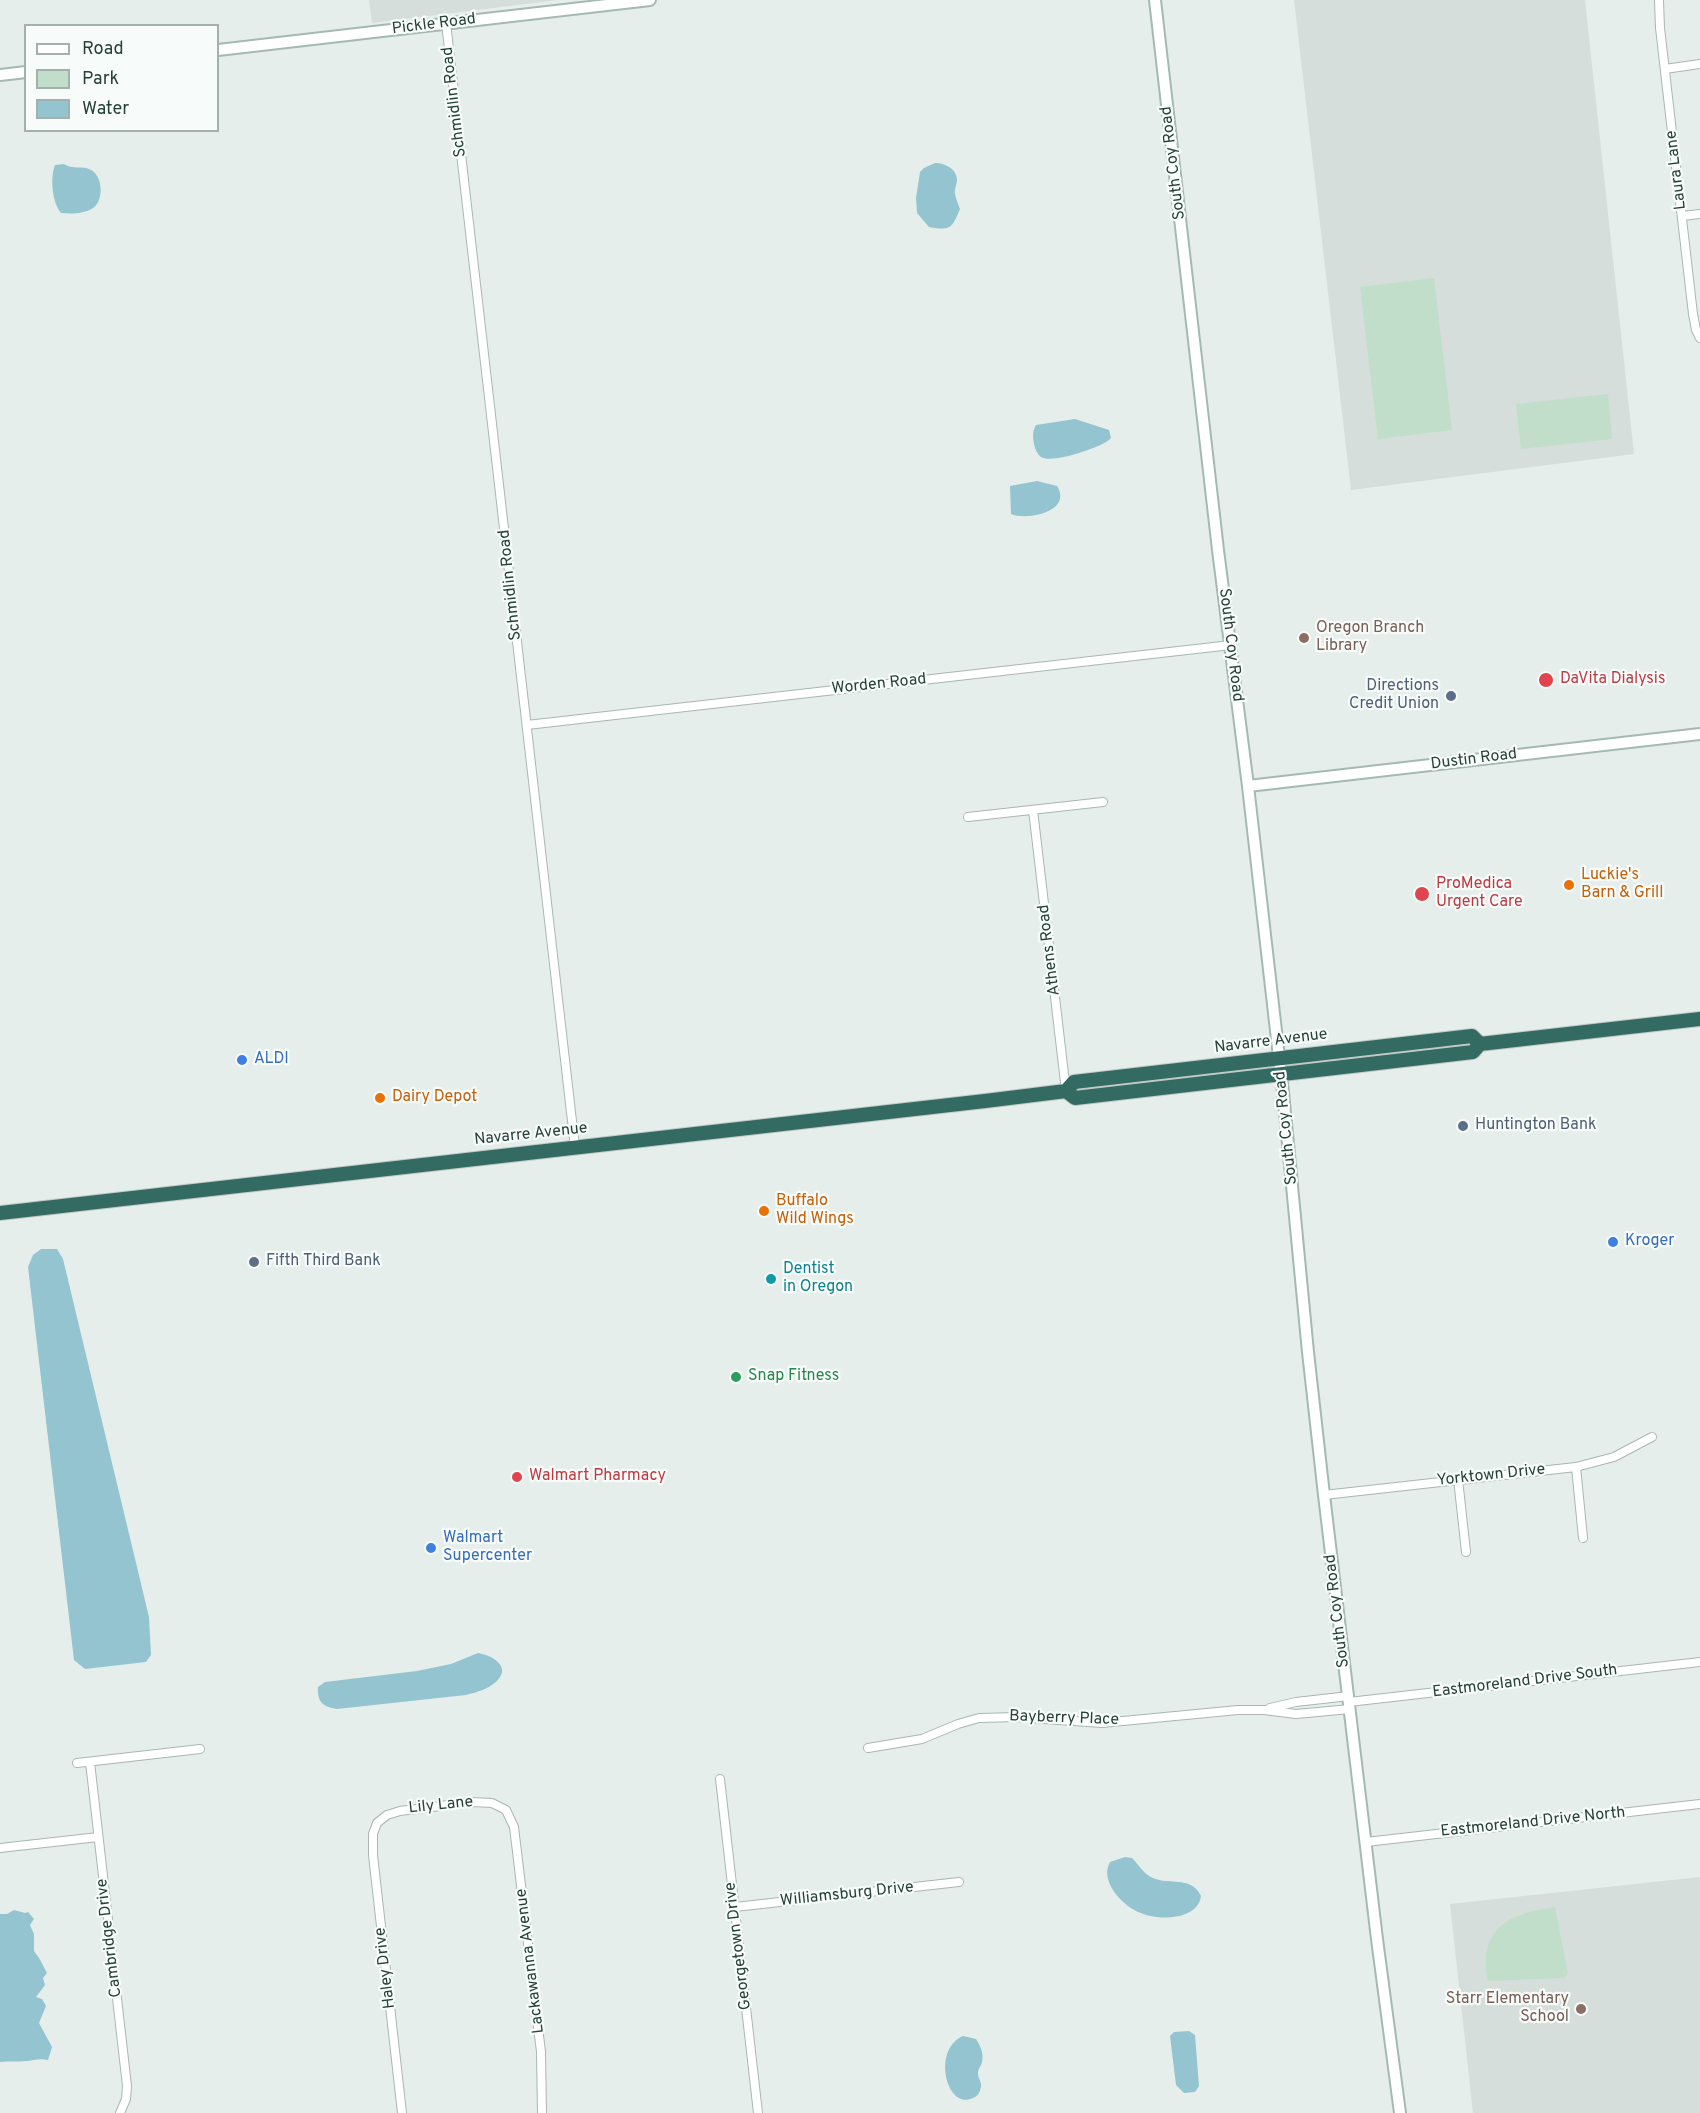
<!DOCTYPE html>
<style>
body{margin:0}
#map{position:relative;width:1700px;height:2113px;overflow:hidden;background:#e6eeeb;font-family:Overpass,sans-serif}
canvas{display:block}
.legend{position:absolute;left:24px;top:24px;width:195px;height:108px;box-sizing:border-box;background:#f7fbf9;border:2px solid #a3b0ad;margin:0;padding:8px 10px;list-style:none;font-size:18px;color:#26403a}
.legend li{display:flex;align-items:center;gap:12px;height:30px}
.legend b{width:30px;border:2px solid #a3b0ad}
</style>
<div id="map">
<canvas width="1700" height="2113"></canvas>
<ul class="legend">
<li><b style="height:8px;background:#fff"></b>Road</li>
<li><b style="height:16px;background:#c1deca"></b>Park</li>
<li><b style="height:16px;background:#93c4cf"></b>Water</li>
</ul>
</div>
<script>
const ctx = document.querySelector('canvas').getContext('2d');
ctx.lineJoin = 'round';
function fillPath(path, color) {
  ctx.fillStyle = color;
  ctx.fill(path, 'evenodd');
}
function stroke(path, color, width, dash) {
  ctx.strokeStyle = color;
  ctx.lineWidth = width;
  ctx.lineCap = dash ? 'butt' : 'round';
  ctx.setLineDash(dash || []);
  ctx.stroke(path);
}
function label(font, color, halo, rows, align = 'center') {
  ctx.font = font + ' Overpass,sans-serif';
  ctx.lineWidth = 4.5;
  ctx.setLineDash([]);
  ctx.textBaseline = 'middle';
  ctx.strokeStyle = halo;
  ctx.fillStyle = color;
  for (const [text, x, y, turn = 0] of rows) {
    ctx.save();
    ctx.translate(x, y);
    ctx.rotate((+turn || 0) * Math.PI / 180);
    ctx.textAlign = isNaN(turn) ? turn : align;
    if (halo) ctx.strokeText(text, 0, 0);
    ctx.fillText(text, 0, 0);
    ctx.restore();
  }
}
fillPath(new Path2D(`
 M369,0H558L372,23Z
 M1294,0H1585L1634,454L1351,490Z
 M1700,1877V2113H1473L1450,1904Z`), '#d5deda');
fillPath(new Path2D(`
 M1434,278L1452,430L1378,439L1360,287Z
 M1608,394L1612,439L1521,449L1516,404Z
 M1555,1907L1568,1974L1564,1978L1488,1981C1478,1927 1509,1914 1555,1907Z`), '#c1deca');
fillPath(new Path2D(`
 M935,163C944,163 956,168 957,179C957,185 954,189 955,194C956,199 958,204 960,209C952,228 951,231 929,227L917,213L916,198L920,172L924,168Z
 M64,164C72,170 83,165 91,170C103,176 104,201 93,208C84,214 71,214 61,213C52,202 50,178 55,165Z
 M1075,419L1109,430L1111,438L1109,440C1099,448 1052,464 1041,457C1037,454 1035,449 1034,444C1033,437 1032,432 1036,425Z
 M1037,481L1057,486C1073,511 1028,521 1011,514L1010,486Z
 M41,1249H57L63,1259L149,1617L151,1655L146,1662L85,1669L74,1660L28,1267L33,1255Z
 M478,1653C491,1655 512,1666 497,1681C488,1689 478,1692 466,1695L337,1709C323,1707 317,1702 318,1687L325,1682L417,1671L451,1664Z
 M1125,1857L1132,1858C1138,1864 1142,1871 1149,1876C1166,1887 1191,1874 1201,1896C1198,1920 1159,1921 1141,1913C1123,1907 1099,1881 1110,1862Z
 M14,1910L25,1913L28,1912L34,1919L30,1925L34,1934V1951L39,1958L47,1973L43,1978L45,1985L36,1997L42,1999L46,2006L39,2023L52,2047L48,2060C39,2058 35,2060 27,2061C18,2062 9,2061 0,2062V1914H7Z
 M1189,2031L1195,2035L1199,2086L1195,2092L1184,2093L1176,2085L1170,2036L1174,2032Z
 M963,2036L976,2039C981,2047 985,2056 981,2065C979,2069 978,2069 978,2074C978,2079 982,2082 981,2087C980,2092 978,2096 973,2098C947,2111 931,2050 963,2036Z`), '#93c4cf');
const street = new Path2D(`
 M1659,0L1660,28L1693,314L1696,330L1700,338
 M446,23L575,1147
 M1665,69L1700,64
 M1682,216L1700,214
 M527,725L1231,645
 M1033,810L1066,1091
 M968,817L1103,802
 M1576,1467L1583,1538
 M1458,1479L1466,1552
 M1324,1495L1576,1467L1614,1457L1652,1437
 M1349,1702L1700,1662
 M1270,1708L1296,1702L1349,1696
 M868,1748L922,1739L958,1724L979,1718L1017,1717L1102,1723L1238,1710H1264L1296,1714L1350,1709
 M90,1762L127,2086L126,2099L120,2113
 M77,1763L200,1749
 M720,1779L758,2113
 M1366,1842L1700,1804
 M0,1848L98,1837
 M735,1907L959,1882
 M402,2113L373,1855V1834L377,1823L387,1815L400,1811L472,1802L492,1803L506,1810L514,1827L541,2052L542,2113`);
const secondary = new Path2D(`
 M1155,0L1218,550L1248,786L1283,1092L1308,1352L1324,1495L1377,1939L1400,2113
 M218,50L650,0
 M0,75L26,72
 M1248,786L1700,734`);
const highway = new Path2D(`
 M1066,1091L1075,1098L1473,1052L1480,1044L1700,1019
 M0,1213L985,1101L1066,1091L1074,1082L1472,1036L1480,1044`);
stroke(street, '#a9b6b2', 10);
stroke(secondary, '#a5b9b3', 14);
stroke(highway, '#c2cac8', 16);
stroke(street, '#fff', 8);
stroke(secondary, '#fff', 10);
stroke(highway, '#336a61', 14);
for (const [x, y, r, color] of [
 [1304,638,6,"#8d6e63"],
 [1546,680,8,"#e0444e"],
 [1451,696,6,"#5c6f8a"],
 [1569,885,6,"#e8710a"],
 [1422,894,8,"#e0444e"],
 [242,1060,6,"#3f7fe0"],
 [380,1098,6,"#e8710a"],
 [1463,1126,6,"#5c6f8a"],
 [764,1211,6,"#e8710a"],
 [1613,1242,6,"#3f7fe0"],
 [254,1262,6,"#5c6f8a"],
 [771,1279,6,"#0f9aa8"],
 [736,1377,6,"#2e9e5b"],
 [517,1477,6,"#e0444e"],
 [431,1548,6,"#3f7fe0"],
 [1581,2009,6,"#8d6e63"]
]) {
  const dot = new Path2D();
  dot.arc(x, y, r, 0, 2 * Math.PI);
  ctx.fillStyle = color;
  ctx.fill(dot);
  stroke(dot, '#f7fbf9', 2);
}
label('16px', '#26403a', '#f7fbf9', [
 ["Pickle Road",434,25,-7],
 ["Schmidlin Road",455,102,-97],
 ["South Coy Road",1174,163,-97],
 ["Laura Lane",1677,170,-97],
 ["Schmidlin Road",511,585,-96],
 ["South Coy Road",1230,645,83],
 ["Worden Road",879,685,-6],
 ["Dustin Road",1474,760,-7],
 ["Athens Road",1050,950,-97],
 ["Navarre Avenue",1271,1042,-7],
 ["South Coy Road",1287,1128,-96],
 ["Navarre Avenue",531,1135,-6],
 ["Yorktown Drive",1491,1476,-6],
 ["South Coy Road",1338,1611,-97],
 ["Eastmoreland Drive South",1525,1682,-7],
 ["Bayberry Place",1064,1719,2],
 ["Lily Lane",441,1806,-6],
 ["Eastmoreland Drive North",1533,1823,-6],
 ["Williamsburg Drive",847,1895,-6],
 ["Cambridge Drive",110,1938,-97],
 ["Georgetown Drive",739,1946,-97],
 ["Lackawanna Avenue",531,1961,-97],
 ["Haley Drive",386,1968,-97]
]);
label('16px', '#785e54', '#f7fbf9', [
 ["Oregon Branch",1316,629],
 ["Library",1316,647],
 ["Starr Elementary",1569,2000,"right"],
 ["School",1569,2018,"right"]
], 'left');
label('16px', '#be3a42', '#f7fbf9', [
 ["DaVita Dialysis",1560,680],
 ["ProMedica",1436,885],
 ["Urgent Care",1436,903],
 ["Walmart Pharmacy",529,1477]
], 'left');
label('16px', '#4e5e75', '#f7fbf9', [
 ["Directions",1439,687,"right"],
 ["Credit Union",1439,705,"right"],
 ["Huntington Bank",1475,1126],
 ["Fifth Third Bank",266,1262]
], 'left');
label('16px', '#c56008', '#f7fbf9', [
 ["Luckie's",1581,876],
 ["Barn & Grill",1581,894],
 ["Dairy Depot",392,1098],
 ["Buffalo",776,1202],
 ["Wild Wings",776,1220]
], 'left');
label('16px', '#366cbe', '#f7fbf9', [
 ["ALDI",254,1060],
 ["Kroger",1625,1242],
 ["Walmart",443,1539],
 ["Supercenter",443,1557]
], 'left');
label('16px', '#0d838f', '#f7fbf9', [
 ["Dentist",783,1270],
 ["in Oregon",783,1288]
], 'left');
label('16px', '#27864d', '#f7fbf9', [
 ["Snap Fitness",748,1377]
], 'left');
</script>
